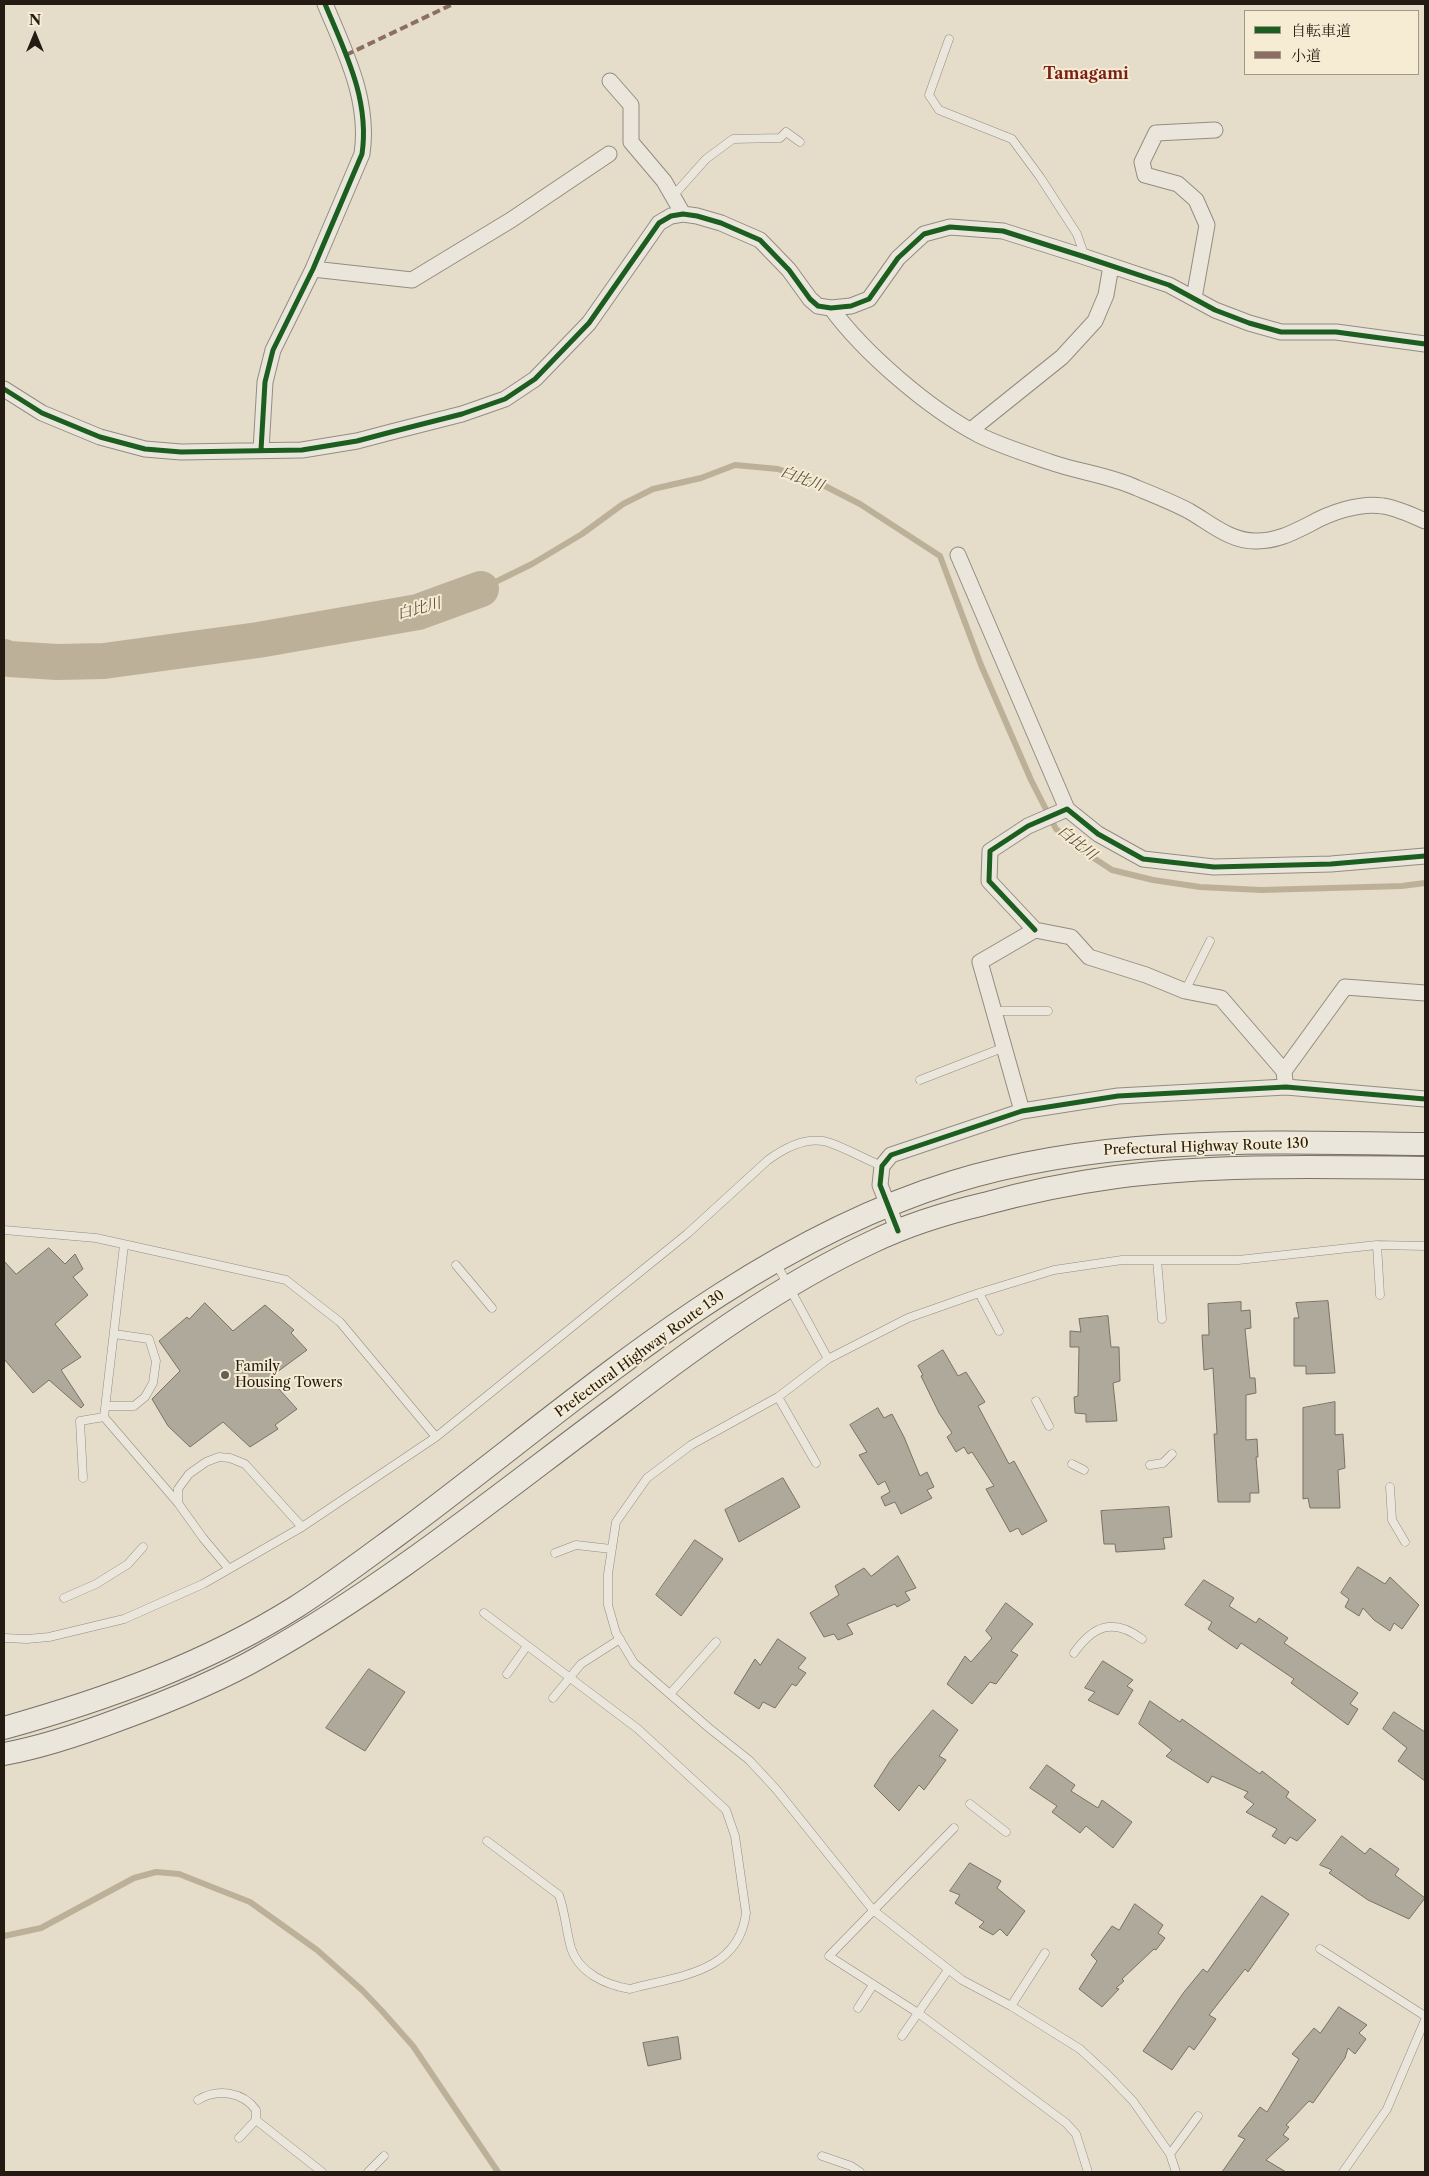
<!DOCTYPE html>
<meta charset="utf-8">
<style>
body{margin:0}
#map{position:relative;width:1429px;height:2176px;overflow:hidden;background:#e5ddc9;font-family:"Libre Caslon Text","Noto Serif JP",serif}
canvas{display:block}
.frame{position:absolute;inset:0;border:5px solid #241b12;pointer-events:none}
.legend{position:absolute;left:1244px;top:10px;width:175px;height:65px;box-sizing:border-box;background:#f6ecd4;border:1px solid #a29886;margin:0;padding:6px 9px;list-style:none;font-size:15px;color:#241b12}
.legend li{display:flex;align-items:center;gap:10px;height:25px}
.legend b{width:25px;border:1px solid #a29886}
.north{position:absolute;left:10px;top:10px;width:50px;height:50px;-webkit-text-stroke:4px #f6ecd4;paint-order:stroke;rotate:0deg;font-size:14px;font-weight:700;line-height:20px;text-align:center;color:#241b12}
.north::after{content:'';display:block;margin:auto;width:18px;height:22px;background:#241b12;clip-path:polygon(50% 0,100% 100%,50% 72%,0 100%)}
</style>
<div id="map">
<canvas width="1429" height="2176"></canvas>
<div class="frame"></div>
<ul class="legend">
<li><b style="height:6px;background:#1b5e20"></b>自転車道</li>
<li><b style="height:6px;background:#8d6e63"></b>小道</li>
</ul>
<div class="north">N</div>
</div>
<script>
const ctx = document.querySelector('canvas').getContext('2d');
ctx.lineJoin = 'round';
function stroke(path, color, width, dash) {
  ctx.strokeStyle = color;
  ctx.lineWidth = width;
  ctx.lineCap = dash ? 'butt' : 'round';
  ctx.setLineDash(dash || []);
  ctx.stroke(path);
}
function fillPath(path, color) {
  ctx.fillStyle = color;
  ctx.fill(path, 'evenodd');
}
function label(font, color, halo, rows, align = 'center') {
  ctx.font = font + ' "Libre Caslon Text","Noto Serif JP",serif';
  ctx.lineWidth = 4;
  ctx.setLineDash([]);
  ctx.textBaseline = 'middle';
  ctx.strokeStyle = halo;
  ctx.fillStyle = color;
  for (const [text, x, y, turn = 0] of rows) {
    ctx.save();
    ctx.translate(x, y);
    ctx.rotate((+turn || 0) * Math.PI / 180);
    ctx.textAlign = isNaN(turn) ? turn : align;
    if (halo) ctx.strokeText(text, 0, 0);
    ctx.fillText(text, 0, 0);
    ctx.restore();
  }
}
stroke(new Path2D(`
 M481,589L532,564L582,534L623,504L653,489L701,478L735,465L778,469L823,485L860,504L940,556L981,665L1031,780L1056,829L1086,853L1112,870L1153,880L1200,887L1261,890L1402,886L1425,883
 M4,1936L41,1928L134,1878L156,1872L179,1874L250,1902L317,1950L362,1990L382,2011L413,2046L498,2172`), '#bcb198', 6);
stroke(new Path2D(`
 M4,657L9,659L57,662L104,661L258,640L418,612L481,589`), '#bcb198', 36);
const building = new Path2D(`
 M49,1248L65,1264L75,1254L83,1269L73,1277L88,1295L55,1324L81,1357L61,1370L84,1405L81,1408L49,1380L33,1393L4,1359V1261L16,1274Z
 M1328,1301L1335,1373L1306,1374V1366H1294V1318H1299L1296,1303Z
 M1241,1302V1311L1250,1310L1251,1328L1245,1329L1250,1378H1255L1256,1393L1246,1395V1440L1257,1439L1258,1457H1256L1259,1493H1250V1502H1218L1214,1434H1217L1213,1368L1204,1370L1202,1335H1209L1208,1304Z
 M205,1303L233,1331L265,1305L294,1330L291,1333L307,1350L269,1378L297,1409L275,1425L278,1429L250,1447L223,1422L190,1447L168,1426L152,1399L180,1371L159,1341L187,1317L189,1319Z
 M1108,1316L1111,1347H1119L1120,1381L1113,1383L1117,1421L1086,1422V1414L1075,1413L1074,1397L1078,1396L1079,1347H1070V1331L1081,1332L1079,1319Z
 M943,1350L958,1376L966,1372L985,1402L978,1406L1009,1464L1014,1461L1047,1521L1022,1535L1018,1528L1010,1532L986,1489L994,1486L972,1452L968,1454L964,1447L956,1452L947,1437L952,1433L939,1413L921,1376L923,1375L918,1366Z
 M1335,1402V1435L1343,1434L1345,1468L1338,1470L1340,1508H1310L1308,1498L1303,1499V1408Z
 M878,1408L884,1418L892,1414L904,1437L920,1476L927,1472L934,1487L927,1490L932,1498L901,1514L895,1502L885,1506L881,1497L890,1492L885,1481L878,1485L859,1455L867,1452L850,1425Z
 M783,1478L800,1507L739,1542L725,1510Z
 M1169,1507L1172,1537L1163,1538L1165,1549L1116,1552L1115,1544H1104L1101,1511Z
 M695,1540L723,1559L681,1616L656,1595Z
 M898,1556L916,1588L905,1592L910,1600L897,1607L895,1604L847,1624L853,1634L838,1640L834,1634L824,1637L810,1613L839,1595L835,1586L864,1568L871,1576Z
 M1358,1567L1385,1584L1390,1577L1419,1605L1402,1629L1394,1623L1390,1631L1374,1620L1363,1608L1359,1616L1345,1607L1349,1599L1341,1593Z
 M1204,1580L1234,1598L1229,1606L1256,1623L1259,1618L1288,1638L1284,1643L1358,1693L1350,1704L1358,1709L1348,1725L1291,1683L1294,1679L1241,1643L1237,1649L1208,1629L1212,1622L1185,1605Z
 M1006,1603L1033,1624L1011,1651L1018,1655L996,1684L990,1682L972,1704L947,1684L965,1656L971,1662L992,1638L986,1631Z
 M778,1639L806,1658L798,1668L806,1673L796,1686L792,1684L775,1708L763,1702L759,1709L734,1693L755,1659L760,1665Z
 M1103,1661L1133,1680L1127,1686L1133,1690L1118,1715L1088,1700L1095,1692L1085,1688Z
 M369,1669L405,1692L365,1751L326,1728Z
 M1150,1701L1180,1722L1182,1719L1260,1774L1262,1771L1289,1792L1286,1797L1316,1820L1297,1841L1290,1837L1285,1844L1272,1836L1277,1829L1246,1812L1254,1804L1244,1797L1248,1792L1212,1776L1208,1783L1166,1756L1172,1750L1139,1724Z
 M933,1710L958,1730L939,1756L946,1760L924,1790L919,1785L899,1811L874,1786L890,1761Z
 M1394,1712L1425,1732V1781L1398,1761L1407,1748L1383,1729Z
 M1047,1765L1075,1785L1071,1791L1098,1808L1102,1800L1132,1822L1113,1848L1086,1826L1080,1833L1052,1812L1057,1806L1030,1788Z
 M1342,1836L1365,1854L1370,1848L1399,1869L1395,1875L1425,1898L1409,1919L1368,1900L1329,1873L1332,1870L1320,1865Z
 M970,1863L1001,1881L997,1888L1025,1911L1007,1936L1000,1929L993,1935L979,1927L984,1922L955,1903L960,1895L950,1891Z
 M1262,1896L1289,1914L1248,1972L1245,1969L1209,2015L1216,2019L1194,2050L1189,2046L1172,2070L1143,2051L1184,1992L1203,1969L1207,1972Z
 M1135,1904L1163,1925L1158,1933L1165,1938L1156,1950L1154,1949L1122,1979L1124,1981L1116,1988L1119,1989L1102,2007L1079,1989L1097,1961L1091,1955L1112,1926L1119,1930Z
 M1339,2007L1367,2025L1359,2033L1366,2039L1355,2054L1348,2048L1345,2058L1313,2103L1309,2101L1286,2125L1289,2127L1283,2135L1289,2139L1266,2160L1286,2172H1222L1245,2139L1238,2136L1260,2107L1267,2112L1299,2059L1292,2054L1314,2028L1320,2033Z
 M678,2037L681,2059L648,2066L643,2043Z`);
fillPath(building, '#afa99c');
stroke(building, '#787268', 1);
const lane = new Path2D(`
 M949,39L929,95L939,110L1012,139L1040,177L1077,234L1085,257
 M673,196L706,159L733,139L780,138L786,132L800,142
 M1185,991L1210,941
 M994,1011H1048
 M920,1080L1005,1047
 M4,1230L96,1238L286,1280L340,1322L436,1437
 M124,1245L104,1417L178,1503
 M1377,1245L1380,1295
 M1157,1260L1162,1319
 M776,1263L828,1359
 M456,1265L492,1308
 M979,1293L999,1331
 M778,1397L816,1463
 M1036,1401L1049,1426
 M106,1406H134L145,1397L153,1383L156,1361L149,1339L114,1334
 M1072,1464L1084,1470
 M1150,1465L1163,1463L1172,1454
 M83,1478L80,1421L104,1417
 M1390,1487L1392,1520L1405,1542
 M555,1553L576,1545L611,1549
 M229,1569L203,1538L178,1503V1489L189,1474L206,1462L219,1457L230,1458L245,1464L302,1527
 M64,1598L96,1584L128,1564L143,1547
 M484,1613L638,1729L726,1810L735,1836L746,1913C739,1973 677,1976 630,1989C606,1985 579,1973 571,1948C566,1930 565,1912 559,1895L487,1841
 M4,1638L27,1639L49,1637L124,1619L203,1584L302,1527L436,1437L687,1234L768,1160C783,1149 804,1138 823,1141C839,1144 866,1160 882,1166
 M1074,1653C1093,1626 1113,1617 1142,1639
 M507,1674L527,1646
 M670,1694L716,1642
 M553,1698L581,1664L620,1639
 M970,1804L1006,1832
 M954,1828L829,1956L918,2013L1066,2123L1076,2134L1088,2172
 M1320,1949L1425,2016
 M1011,2006L1045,1953
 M858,2008L873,1985
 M902,2036L948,1970
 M198,2100C218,2088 243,2092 256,2110V2120L239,2138
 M256,2120L322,2172
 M1170,2154L1198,2116
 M822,2156L851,2166L860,2172
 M368,2172L384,2156
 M1176,2172L1170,2154L1133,2101L1108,2075L1080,2049L1011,2006L962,1980L873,1910L776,1789L749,1760L709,1728L634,1663L616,1633L608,1605V1574L616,1522L647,1478L691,1445L778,1397L828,1359L908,1318L979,1293L1054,1270L1122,1260H1238L1377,1245L1425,1246
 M1343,2172L1387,2109L1425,2020`);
const street = new Path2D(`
 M610,81L631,105V142L664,181L683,214
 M313,269L412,280L511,220L609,154
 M1194,298L1207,225L1196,200L1178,184L1145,175L1142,162L1156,133L1215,130
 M831,308C864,353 929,409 979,435C1001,446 1027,454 1050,462C1078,472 1109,475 1137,488C1154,495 1172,502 1189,511C1210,523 1231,542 1257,541C1277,541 1292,533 1310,524C1329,513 1360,502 1383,506C1397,508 1412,515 1425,521
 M4,389L42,413L100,437L145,449L181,452L302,450L357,441L395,431L462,414L505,399L535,379L589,323L659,223L671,216L683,214L697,216L721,223L760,240L789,270L810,299L818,306L831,308L851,306L869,299L898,258L924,234L950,227L1003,231L1085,257L1169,285L1215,310L1249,323L1281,332H1336L1425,344
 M971,430L1062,357L1095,321L1106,295L1111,266
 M261,450L265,382L273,350L313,269L362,154C370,100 345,52 325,4
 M958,555L1067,809
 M1035,930L989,881L990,851L1028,826L1067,809L1098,834L1143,859L1214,867L1331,864L1425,856
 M1285,1081L1284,1071L1345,987L1425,993
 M1022,1111L980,962L1035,930L1071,937L1089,957L1146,975L1185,991L1221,998L1284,1071
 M898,1231L880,1185L882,1166L891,1155L1022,1111L1118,1096L1286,1087L1425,1099`);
const secondary = new Path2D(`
 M4,1728C107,1699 205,1664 296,1607C332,1584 365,1559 399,1534C575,1404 740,1248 953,1182C1105,1135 1267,1142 1425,1144
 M4,1754C42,1747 81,1734 118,1720C167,1702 217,1682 262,1656C389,1585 503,1491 619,1405C699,1344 780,1285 872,1242C907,1225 946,1213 984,1204C1027,1192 1072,1183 1116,1177C1218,1164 1323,1167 1425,1168`);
stroke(lane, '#928d80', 9);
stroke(street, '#928d80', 17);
stroke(secondary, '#787268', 24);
stroke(lane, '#eae6dc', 8);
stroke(street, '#eae6dc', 15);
stroke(secondary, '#eae6dc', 22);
stroke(new Path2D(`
 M346,55L453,4`), '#8d6e63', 4, [8, 4]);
stroke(new Path2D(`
 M4,389L42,413L100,437L145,449L181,452L302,450L357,441L395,431L462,414L505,399L535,379L589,323L659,223L671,216L683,214L697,216L721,223L760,240L789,270L810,299L818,306L831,308L851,306L869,299L898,258L924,234L950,227L1003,231L1085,257L1169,285L1215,310L1249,323L1281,332H1336L1425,344
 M261,450L265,382L273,350L313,269L362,154C370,100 345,52 325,4
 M1035,930L989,881L990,851L1028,826L1067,809L1098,834L1143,859L1214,867L1331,864L1425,856
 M898,1231L880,1185L882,1166L891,1155L1022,1111L1118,1096L1286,1087L1425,1099`), '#1b5e20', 5);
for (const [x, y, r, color] of [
 [225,1375,5,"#685f52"]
]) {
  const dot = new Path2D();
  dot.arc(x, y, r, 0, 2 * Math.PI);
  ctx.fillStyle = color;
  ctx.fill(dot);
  stroke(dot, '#f6ecd4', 2);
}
label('14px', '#241b12', '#f6ecd4', [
 ["Prefectural Highway Route 130",1206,1147,-2],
 ["Prefectural Highway Route 130",640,1354,-36]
]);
label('14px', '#241b12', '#f6ecd4', [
 ["Family",235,1367],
 ["Housing Towers",235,1383]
], 'left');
label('italic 15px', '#5a4f3f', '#f6ecd4', [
 ["白比川",802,479,20],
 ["白比川",419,609,-15],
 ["白比川",1077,843,39]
]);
label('bold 16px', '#7a1f14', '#f6ecd4', [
 ["Tamagami",1086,74]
]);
</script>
